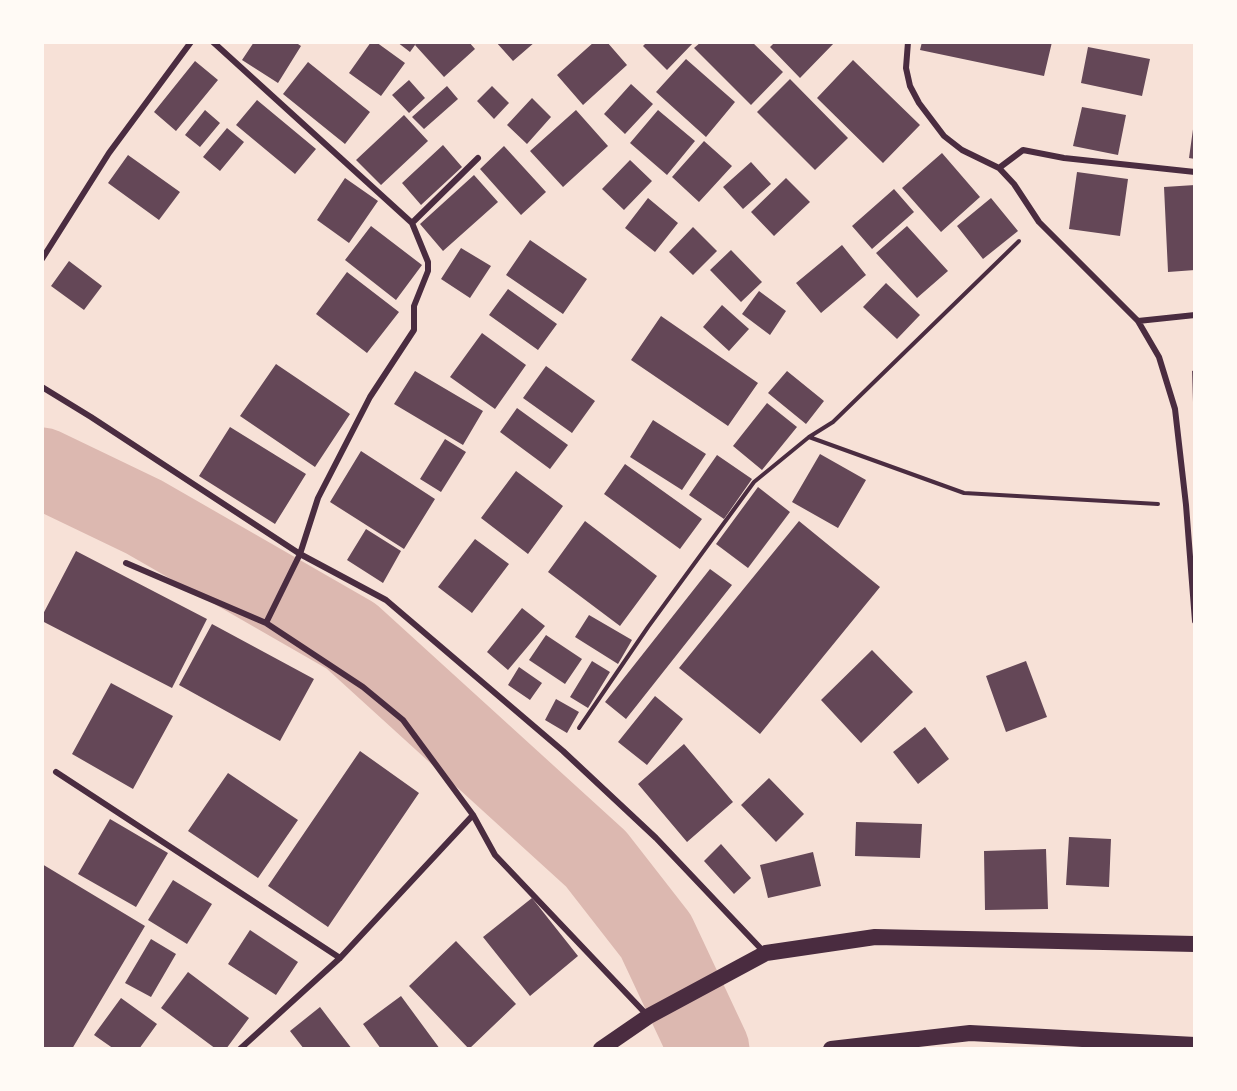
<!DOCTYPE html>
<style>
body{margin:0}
#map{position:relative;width:1237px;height:1091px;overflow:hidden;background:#f7e1d7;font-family:"Noto Sans",sans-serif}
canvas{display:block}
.frame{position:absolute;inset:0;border:44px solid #fffaf5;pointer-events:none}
</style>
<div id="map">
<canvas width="1237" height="1091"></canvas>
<div class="frame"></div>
</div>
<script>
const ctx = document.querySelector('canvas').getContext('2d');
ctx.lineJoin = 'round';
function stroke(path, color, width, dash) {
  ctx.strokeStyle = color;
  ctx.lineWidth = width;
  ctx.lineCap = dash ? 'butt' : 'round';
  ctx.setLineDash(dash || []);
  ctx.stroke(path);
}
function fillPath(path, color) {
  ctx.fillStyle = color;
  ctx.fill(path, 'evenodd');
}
stroke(new Path2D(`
 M42,468L144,517L351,636L596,859L656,936L709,1049`), '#dcb8b0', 81);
fillPath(new Path2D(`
 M254,42H295L301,46L278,83L242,60Z
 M371,42H376L405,63L381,96L349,73Z
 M397,42H417L415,45L418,42H469L475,49L444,77L415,45L410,52Z
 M496,42H535L513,61Z
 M594,42H607L627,65L583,105L557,75Z
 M647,42H694L667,70L643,46Z
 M701,42H752L783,72L751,105L694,48Z
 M775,42H835L800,78L770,47Z
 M922,42H1052L1044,76L920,50Z
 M1088,47L1150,59L1142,96L1081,83Z
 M686,59L735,102L706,137L656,92Z
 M853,60L920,125L883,163L817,98Z
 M195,61L218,80L176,131L154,112Z
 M308,62L370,112L345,144L283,94Z
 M790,79L848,138L815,170L757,112Z
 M409,80L425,98L409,113L392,95Z
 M631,84L653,104L625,134L604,114Z
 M447,86L458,99L424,129L412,117Z
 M492,86L509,103L494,119L477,101Z
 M532,98L551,117L527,144L507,125Z
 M257,100L316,149L295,174L236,125Z
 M1082,107L1126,115L1118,155L1073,146Z
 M205,110L220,123L200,147L185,135Z
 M576,110L608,146L563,187L530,151Z
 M658,110L695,141L667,175L630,143Z
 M404,115L428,141L381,185L356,160Z
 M1194,122H1195V159L1189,158Z
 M227,128L244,142L220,171L203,157Z
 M704,141L732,166L699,202L672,177Z
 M443,145L462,167L421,205L402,183Z
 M504,146L546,192L521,215L480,169Z
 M942,153L980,197L941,232L902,188Z
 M128,155L180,192L159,220L108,183Z
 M630,160L652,181L624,210L602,189Z
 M751,162L771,184L743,209L723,187Z
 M1077,172L1128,179L1120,236L1069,229Z
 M474,175L498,202L443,251L420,224Z
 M345,178L378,201L349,243L317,220Z
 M786,178L810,202L774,236L751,212Z
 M1195,185V270L1168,272L1164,187Z
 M894,189L914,212L872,249L852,226Z
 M648,198L678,223L655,252L625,228Z
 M991,198L1018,231L983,259L957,226Z
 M371,226L422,265L396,300L345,260Z
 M907,226L948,271L917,298L876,253Z
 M693,227L717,251L693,275L669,252Z
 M530,240L587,279L563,314L506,275Z
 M842,245L866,275L821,313L796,283Z
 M461,248L491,266L470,298L441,279Z
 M731,250L762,282L741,302L710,270Z
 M69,261L102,286L84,310L51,286Z
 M347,272L399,312L367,353L316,314Z
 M886,283L920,315L897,339L863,307Z
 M508,289L557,324L538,350L489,315Z
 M759,291L786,311L770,335L742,314Z
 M722,305L749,329L729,351L703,327Z
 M661,316L758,383L728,426L631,360Z
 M482,333L526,365L495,409L450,377Z
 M276,364L350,414L315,467L240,416Z
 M546,366L595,401L572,433L523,398Z
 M1195,370V402H1193L1192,371Z
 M415,371L483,411L463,445L394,404Z
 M787,371L824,401L806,424L768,393Z
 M767,403L797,427L762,470L733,446Z
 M517,408L568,445L550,469L500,432Z
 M653,420L706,454L682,490L630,457Z
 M230,427L306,474L275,524L199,476Z
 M445,439L466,452L441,492L420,479Z
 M361,451L435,499L404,549L330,502Z
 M820,454L866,480L838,528L792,502Z
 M717,455L752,479L724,519L689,495Z
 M625,464L702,519L680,549L604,494Z
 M516,471L563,506L528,554L481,518Z
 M758,487L790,512L748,568L716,544Z
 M585,521L657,576L620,626L548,572Z
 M799,521L880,587L760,734L679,668Z
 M366,529L401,551L383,583L347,560Z
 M475,539L509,564L472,613L438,587Z
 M76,551L207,619L172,688L42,621V616Z
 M710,569L732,585L626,719L605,702Z
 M522,608L545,626L508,670L487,652Z
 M589,615L632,640L618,664L575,637Z
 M212,624L314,679L280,741L179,685Z
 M546,635L582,659L565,684L529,660Z
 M872,650L913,692L861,743L821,700Z
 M592,661L610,672L588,708L570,697Z
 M1026,661L1047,717L1006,732L986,676Z
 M519,667L542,683L530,700L508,685Z
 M111,683L173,716L133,789L72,754Z
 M655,696L683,719L647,765L618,742Z
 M556,699L579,712L567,733L545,720Z
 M925,727L949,759L918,784L893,752Z
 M684,744L733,802L687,842L638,784Z
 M360,751L419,793L328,927L268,886Z
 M228,773L298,820L258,878L188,831Z
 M769,778L804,814L776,842L741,805Z
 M110,819L168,853L136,907L78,874Z
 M856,822L922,824L920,858L855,856Z
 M1069,837L1111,839L1109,887L1066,885Z
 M721,844L751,878L734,894L704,861Z
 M1046,849L1048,909L985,910L984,851Z
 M813,852L821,886L768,898L760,865Z
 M42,864L145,926L72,1049H42Z
 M173,880L212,904L187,944L148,920Z
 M532,898L578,956L530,996L483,937Z
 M250,930L298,962L276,995L228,964Z
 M151,939L176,954L151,997L125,983Z
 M456,941L516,1004L469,1049L409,986Z
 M188,972L249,1018L226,1049H216L161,1008Z
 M401,996L440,1049H381L363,1024Z
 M121,998L157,1024L139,1049H114L94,1035Z
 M320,1007L352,1049H304L290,1031Z`), '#644757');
stroke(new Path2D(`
 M809,437L964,493L1158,504
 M579,728L648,627L754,482L809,437L833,422L1019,241`), '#4a2c40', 4);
stroke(new Path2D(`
 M213,42L412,223L428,262V271L414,306V330L370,397L318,498L300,554L266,623
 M908,42L906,68L910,86L919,103L944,136L962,150L999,168L1014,184L1039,222L1138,321L1159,357L1175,409L1186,505L1195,621
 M999,168L1023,150L1064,158L1195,172
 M412,223L478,158
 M42,259L109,153L191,42
 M1138,321L1195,315
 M42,387L91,417L300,554L386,600L563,751L656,838L765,953
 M126,563L266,623L363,687L403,720L473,815L495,855L647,1015
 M56,772L340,958
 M240,1049L340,958L473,815`), '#4a2c40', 6);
stroke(new Path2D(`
 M601,1049L649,1016L766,953L875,937L1195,944
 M831,1049L970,1033L1195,1045`), '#4a2c40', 16);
</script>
